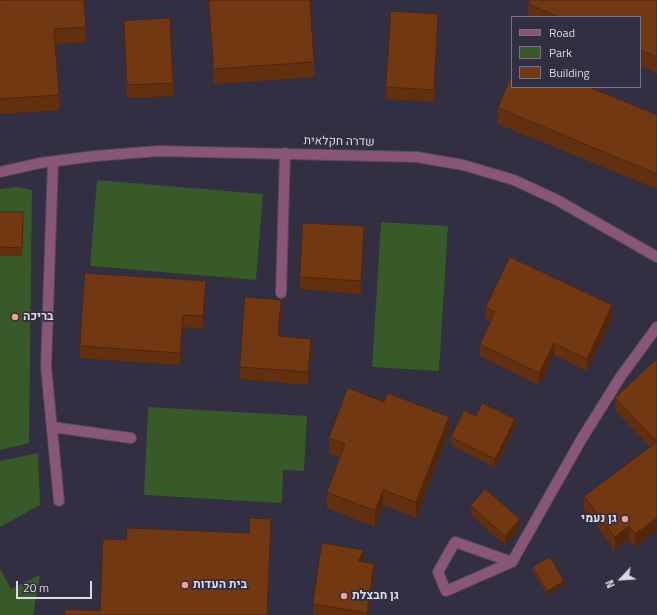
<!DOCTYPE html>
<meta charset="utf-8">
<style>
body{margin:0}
#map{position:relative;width:657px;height:615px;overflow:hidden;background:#312f41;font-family:"Titillium Web",sans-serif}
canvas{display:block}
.legend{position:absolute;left:511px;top:16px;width:130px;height:72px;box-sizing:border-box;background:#312f41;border:1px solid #757383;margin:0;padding:5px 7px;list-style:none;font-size:12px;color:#dad9e5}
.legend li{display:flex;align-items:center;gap:8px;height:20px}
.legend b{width:20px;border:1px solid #757383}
.north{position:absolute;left:601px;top:559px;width:40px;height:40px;-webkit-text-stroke:3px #312f41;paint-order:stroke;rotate:245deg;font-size:11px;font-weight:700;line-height:16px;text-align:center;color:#dad9e5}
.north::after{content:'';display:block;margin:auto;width:14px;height:18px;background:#dad9e5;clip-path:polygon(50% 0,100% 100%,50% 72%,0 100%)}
.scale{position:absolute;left:16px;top:581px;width:76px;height:18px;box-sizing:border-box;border:2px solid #dad9e5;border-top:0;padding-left:5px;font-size:12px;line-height:14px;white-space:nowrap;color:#dad9e5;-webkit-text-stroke:3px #312f41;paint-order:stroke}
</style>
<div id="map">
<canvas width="657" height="615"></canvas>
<ul class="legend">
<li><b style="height:5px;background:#895675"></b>Road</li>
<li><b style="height:11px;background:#385928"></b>Park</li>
<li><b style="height:11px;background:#723812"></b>Building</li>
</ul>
<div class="north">N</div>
<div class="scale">20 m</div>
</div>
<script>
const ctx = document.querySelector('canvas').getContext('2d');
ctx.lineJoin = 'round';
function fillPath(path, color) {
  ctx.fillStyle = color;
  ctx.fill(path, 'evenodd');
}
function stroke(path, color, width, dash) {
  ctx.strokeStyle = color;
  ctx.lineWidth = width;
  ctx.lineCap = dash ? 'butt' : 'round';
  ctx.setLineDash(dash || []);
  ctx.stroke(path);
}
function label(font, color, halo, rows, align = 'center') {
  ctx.font = font + ' "Titillium Web",Heebo,sans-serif';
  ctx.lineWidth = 3.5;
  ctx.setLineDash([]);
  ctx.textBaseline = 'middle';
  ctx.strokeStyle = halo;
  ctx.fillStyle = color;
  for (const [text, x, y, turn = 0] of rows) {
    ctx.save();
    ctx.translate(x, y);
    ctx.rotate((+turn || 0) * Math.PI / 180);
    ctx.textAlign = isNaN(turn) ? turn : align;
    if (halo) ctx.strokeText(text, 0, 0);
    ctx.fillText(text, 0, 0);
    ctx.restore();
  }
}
fillPath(new Path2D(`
 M97,180L263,194L256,280L90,266Z
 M17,187L32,190L29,443L0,450V189Z
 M381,222L448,226L439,371L372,367Z
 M148,407L307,416L304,471L283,470L282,503L144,495Z
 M38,453L40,505L0,527V461Z
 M0,569L11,589L40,575L33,615H0Z`), '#385928');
const service = new Path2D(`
 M53,162L46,367L59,501
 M281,293L285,153
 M52,427L131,438
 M455,542L512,562L446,591L438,572Z`);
const minor = new Path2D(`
 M512,562L581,440L621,376L657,327`);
const tertiary = new Path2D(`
 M0,172L40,163L95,156L159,151L417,157L463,165L514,180L557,200L657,257`);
stroke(service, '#4c4a5b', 12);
stroke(minor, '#4c4a5b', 12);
stroke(tertiary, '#4c4a5b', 12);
stroke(service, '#895675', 10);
stroke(minor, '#895675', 10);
stroke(tertiary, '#895675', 10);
fillPath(new Path2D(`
 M0,0L86,27V42L55,44L59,95V110L0,114Z
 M208,0H310L314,62V77L214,84Z
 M657,0V73L640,66V17H528V4Z
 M124,21L173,83V96L127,98L124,33Z
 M438,26L434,102L386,99V87Z
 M498,108L657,115V189L498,124Z
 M0,212H23L22,256H0Z
 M364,239L361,294L300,289V277Z
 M206,294L203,329L183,327L180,365L80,358V346Z
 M486,307L612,318L587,371L554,355L539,385L480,356V344L490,322L486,319Z
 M281,313L279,336L311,351L308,385L240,379V367Z
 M657,359V530L635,547L629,539L615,550L584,509V496L650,447L615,410V398Z
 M476,416L515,428L495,467L451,445V437Z
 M449,432L416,518L383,505L375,527L327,508V492L340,458L329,453V438Z
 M471,506L520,528L505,545L471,515Z
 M364,562L374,576L368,615H313V604Z
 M533,567L564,585L547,595L533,571Z`), '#62300f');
fillPath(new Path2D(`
 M438,14V26L434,102V90Z
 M364,226V239L361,294V281Z
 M206,281V294L203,329V316Z
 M281,300V313L278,349V336Z
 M612,305V318L587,371V359Z
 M183,315V327L180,365V353Z
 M311,339V351L308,385V372Z
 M554,343V355L539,385V373Z
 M449,417V432L416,518V502Z
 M515,419V428L495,467V459Z
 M383,490V505L375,527V511Z
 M657,518V530L635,547V534Z
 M271,519V535L267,615Z
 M520,519V528L505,545V536Z
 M629,526V539L615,550V537Z
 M364,550V562L358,561Z
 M374,564V576L368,615H367Z
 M564,581V585L547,595V591Z`), '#50270d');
const building = new Path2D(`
 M0,0H84L86,27L54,29L59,95L0,99Z
 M209,0H310L314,62L214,69Z
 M530,0H657V57L640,50V17H559L528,4Z
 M391,11L438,14L434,90L386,87Z
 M170,18L173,83L127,85L124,21Z
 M512,75V87H589L657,115V174L498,108Z
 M0,212H23L22,248L0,247Z
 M303,223L364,226L361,281L300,277Z
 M510,257L612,305L587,359L554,343L539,373L480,344L495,312L486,307Z
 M85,273L206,281L203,316L183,315L180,353L80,346Z
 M245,297L281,300L278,336L311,339L308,372L240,367Z
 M657,359V518L635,534L629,526L615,537L584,496L657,442L615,398Z
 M348,388L384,402L388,393L449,417L416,502L383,490L375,511L327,492L345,444L329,438Z
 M482,403L515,419L495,459L451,437L464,410L476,416Z
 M485,489L520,519L505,536L471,506Z
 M250,518L271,519L267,615H64L65,609L100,611L103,539L126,540L127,528L249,533Z
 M322,543L364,550L358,561L374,564L367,613L313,604Z
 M550,557L564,581L547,591L533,567Z`);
fillPath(building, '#723812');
stroke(building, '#50270d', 1);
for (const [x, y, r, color] of [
 [15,317,4,"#f59c96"],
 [625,519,4,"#f59c96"],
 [185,585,4,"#f59c96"],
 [344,596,4,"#f59c96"]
]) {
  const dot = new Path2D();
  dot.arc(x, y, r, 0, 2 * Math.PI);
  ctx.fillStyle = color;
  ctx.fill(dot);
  stroke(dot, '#312f41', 1.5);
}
label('12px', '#dad9e5', '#312f41', [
 ["שדרה חקלאית",339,142,1]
]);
label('bold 12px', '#dad9e5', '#312f41', [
 ["בריכה",23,317],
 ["גן נעמי",617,519,"right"],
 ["בית העדות",193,585],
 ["גן חבצלת",352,596]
], 'left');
</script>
